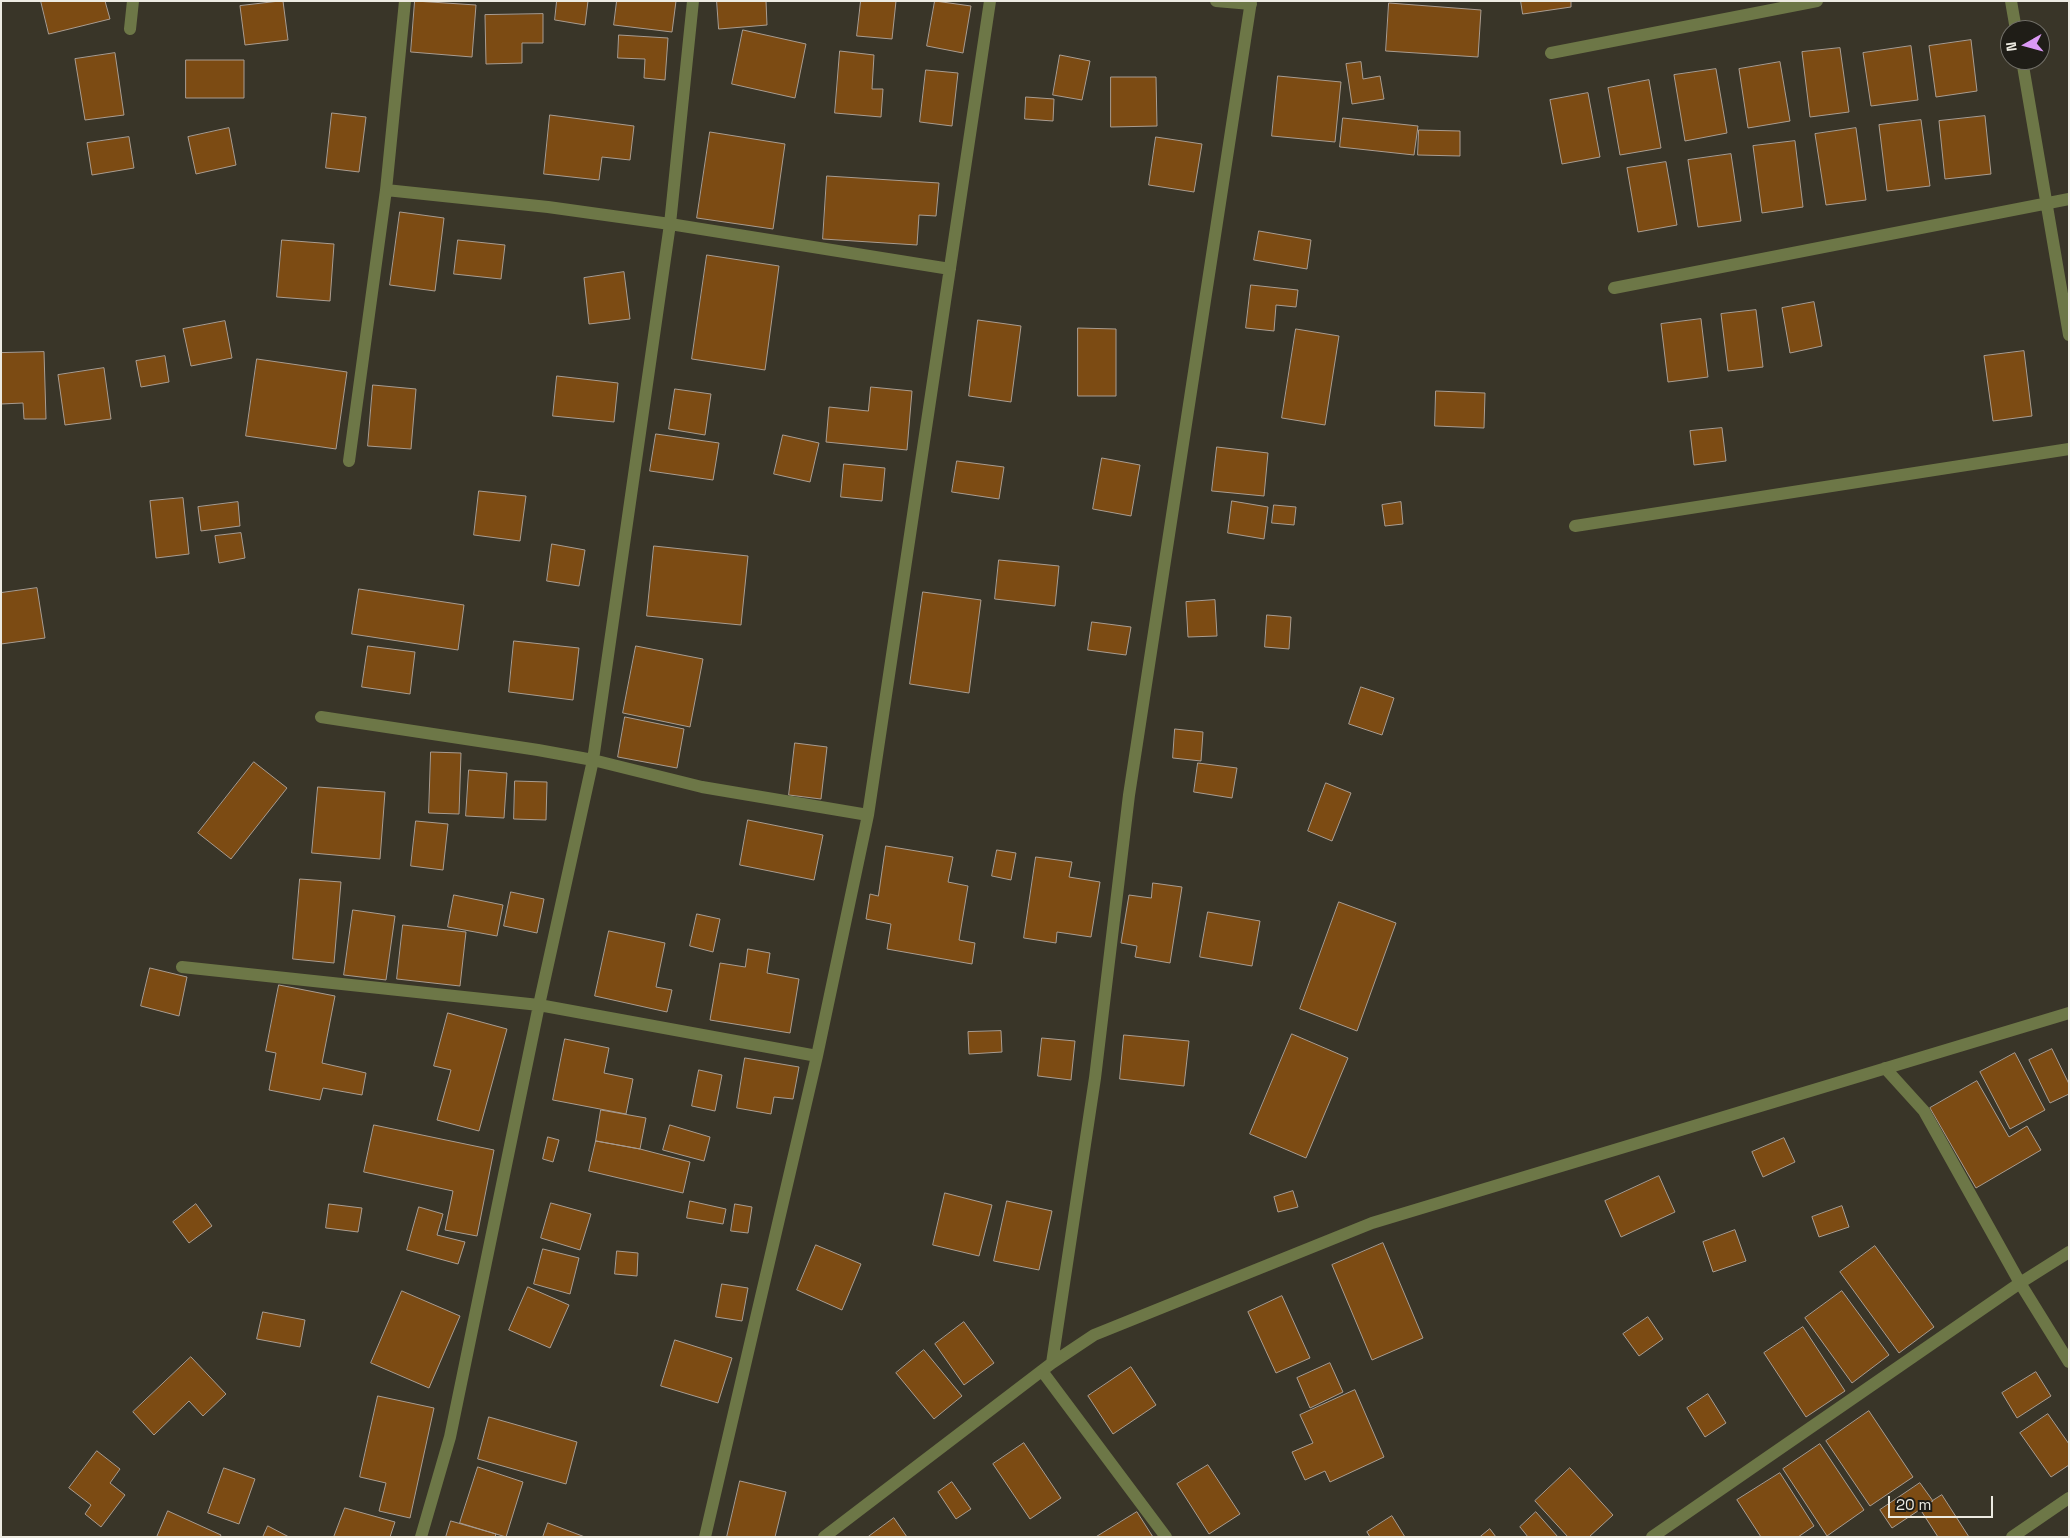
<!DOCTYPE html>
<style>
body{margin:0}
#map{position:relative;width:2070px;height:1538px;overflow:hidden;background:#393528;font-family:"Space Grotesk",sans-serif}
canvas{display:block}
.frame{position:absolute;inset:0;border:2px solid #edebe2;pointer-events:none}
.north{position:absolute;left:2000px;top:20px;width:50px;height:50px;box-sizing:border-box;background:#1f1d17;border:1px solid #716f68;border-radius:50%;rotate:263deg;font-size:14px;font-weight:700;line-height:20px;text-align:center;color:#edebe2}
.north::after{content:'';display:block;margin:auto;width:18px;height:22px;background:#db99f5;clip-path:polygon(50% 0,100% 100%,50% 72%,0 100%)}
.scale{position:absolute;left:1888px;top:1496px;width:105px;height:22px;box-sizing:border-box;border:2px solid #edebe2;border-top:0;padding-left:6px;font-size:15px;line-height:18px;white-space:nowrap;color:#edebe2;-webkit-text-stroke:4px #1f1d17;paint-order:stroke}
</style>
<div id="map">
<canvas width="2070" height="1538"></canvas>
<div class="frame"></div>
<div class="north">N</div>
<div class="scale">20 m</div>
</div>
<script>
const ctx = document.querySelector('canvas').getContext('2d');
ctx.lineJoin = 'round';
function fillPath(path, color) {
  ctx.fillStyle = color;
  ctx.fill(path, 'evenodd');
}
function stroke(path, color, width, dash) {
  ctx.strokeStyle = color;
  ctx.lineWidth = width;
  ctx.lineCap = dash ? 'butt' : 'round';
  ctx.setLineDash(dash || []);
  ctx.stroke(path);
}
const building = new Path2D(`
 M41,1H105L110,19L49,34Z
 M283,1L288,40L245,45L240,6Z
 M415,1L476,5L472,57L411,52Z
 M557,1H588L585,25L555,20Z
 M617,1H676L672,32L614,25Z
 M717,1H766L767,25L719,29Z
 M861,1H896L892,39L857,36Z
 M935,1L971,6L963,53L927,46Z
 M1521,1H1571V7L1523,14Z
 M1389,3L1481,10L1478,57L1386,51Z
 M543,14V43H522V63L486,64L485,15Z
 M743,30L806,44L795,98L732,84Z
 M619,35L668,38L665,80L644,78L645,59L618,58Z
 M1971,40L1977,91L1936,97L1929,46Z
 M1911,46L1918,100L1871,106L1863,53Z
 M1840,48L1849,112L1810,117L1802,52Z
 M840,51L874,55L872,89H883L881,117L835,113Z
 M115,53L124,115L85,120L75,59Z
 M1060,55L1090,61L1082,100L1053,95Z
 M186,60H244V98H186Z
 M1361,62L1363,79L1380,76L1384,99L1352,104L1346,64Z
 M1780,62L1790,121L1748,128L1739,69Z
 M1716,69L1727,133L1685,141L1674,75Z
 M926,70L958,73L952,126L920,122Z
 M1278,76L1341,82L1335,142L1272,136Z
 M1111,77H1156L1157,126L1111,127Z
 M1649,80L1661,148L1620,155L1608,88Z
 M1588,93L1600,157L1562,164L1550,100Z
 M1026,97L1054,99L1053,121L1025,119Z
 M332,113L366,117L359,172L326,168Z
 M550,115L634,126L630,160L602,157L599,180L544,174Z
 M1985,116L1991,174L1945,179L1939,121Z
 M1343,118L1418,126L1414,155L1340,147Z
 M1921,120L1930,186L1887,191L1879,125Z
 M229,128L236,165L196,174L188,137Z
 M1856,128L1866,200L1826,205L1815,134Z
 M1419,130L1460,131V156L1418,155Z
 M710,132L785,144L773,229L697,218Z
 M129,137L134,168L92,175L87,143Z
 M1156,137L1202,144L1194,192L1149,185Z
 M1795,141L1803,207L1762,213L1753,146Z
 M1731,154L1741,221L1698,227L1688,160Z
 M1666,162L1677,225L1638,232L1627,168Z
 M827,176L939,183L936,216L919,215L917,245L823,239Z
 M400,212L444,218L435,291L390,285Z
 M1259,231L1311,240L1307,269L1254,260Z
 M282,240L334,244L330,301L277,297Z
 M458,240L505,245L501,279L454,274Z
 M707,255L779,266L765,370L692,359Z
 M624,272L630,319L589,324L584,278Z
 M1251,285L1298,290L1296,307L1276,305L1274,331L1246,328Z
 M1814,302L1822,346L1790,353L1782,308Z
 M1756,310L1763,367L1728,371L1721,314Z
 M1701,319L1708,377L1668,382L1661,324Z
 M978,320L1021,326L1011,402L969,396Z
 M225,321L232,358L191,366L183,329Z
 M1078,328L1116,329V396H1078Z
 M1296,329L1339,336L1325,425L1282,418Z
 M2024,351L2032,416L1993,421L1984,356Z
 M44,352L46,419H24L23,403L1,404V353Z
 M165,356L169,382L141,387L136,361Z
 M257,359L347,372L336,449L246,436Z
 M104,368L111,419L65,425L58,375Z
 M557,376L618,383L614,422L553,416Z
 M373,385L416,389L411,449L368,446Z
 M871,387L912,391L907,450L826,442L829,407L868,411Z
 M675,389L711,394L705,435L669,429Z
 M1436,391L1485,393L1484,428L1435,426Z
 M1722,428L1726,461L1694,465L1690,431Z
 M656,434L719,443L713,480L650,471Z
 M783,435L819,443L810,482L774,474Z
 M1217,447L1268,453L1264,496L1212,491Z
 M1102,458L1140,465L1131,516L1093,509Z
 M957,461L1004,467L999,499L952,492Z
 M844,464L885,468L882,501L841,497Z
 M479,491L526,496L520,541L474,535Z
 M183,498L189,554L156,558L150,501Z
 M1232,501L1268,507L1264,539L1228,533Z
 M238,502L240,526L201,531L198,507Z
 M1401,502L1403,524L1385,526L1382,505Z
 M1274,505L1296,507L1294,525L1272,523Z
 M241,533L245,558L219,563L215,536Z
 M552,544L585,550L579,586L547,581Z
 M654,546L748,556L741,625L647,616Z
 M999,560L1059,566L1055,606L995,599Z
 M37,588L45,638L1,644V593Z
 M359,589L464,605L458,650L352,634Z
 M923,592L981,600L969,693L910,684Z
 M1215,600L1217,636L1188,637L1186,602Z
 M1267,615L1291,617L1289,649L1265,647Z
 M1092,622L1131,627L1126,655L1088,650Z
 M514,641L579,648L573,700L509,692Z
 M368,646L415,652L410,694L362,687Z
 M636,646L703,659L690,727L623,713Z
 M1361,687L1394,698L1382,735L1349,724Z
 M625,717L684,729L677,768L618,757Z
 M1175,729L1203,732L1201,761L1173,758Z
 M795,743L827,747L821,799L789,795Z
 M431,752L461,753L459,814L429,813Z
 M254,762L287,788L231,859L198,833Z
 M1198,763L1237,768L1232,798L1194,792Z
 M469,770L507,773L504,818L466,816Z
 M515,781L547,782L546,820L514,819Z
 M1326,783L1351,793L1332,841L1308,831Z
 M318,787L385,792L380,859L312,853Z
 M748,820L823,835L814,880L740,865Z
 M416,821L448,824L443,870L411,866Z
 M886,846L953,857L948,882L968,886L959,940L975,943L972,964L887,949L891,924L866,919L870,894L878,896Z
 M997,850L1016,853L1011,880L992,876Z
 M1036,857L1072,862L1069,877L1100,882L1091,937L1057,932L1056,943L1024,938Z
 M300,879L341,882L334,963L293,959Z
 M1153,883L1182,887L1170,963L1135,957L1137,946L1121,943L1129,895L1151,898Z
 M511,892L544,899L537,933L504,926Z
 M454,895L503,905L497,936L448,927Z
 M1339,902L1396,923L1357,1031L1300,1009Z
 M353,910L395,916L386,980L344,975Z
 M1208,912L1260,921L1252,966L1200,957Z
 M697,914L720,919L713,952L690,946Z
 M403,925L466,932L460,986L397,979Z
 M609,931L665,943L656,987L672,990L667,1012L595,996Z
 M748,949L770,953L767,973L799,979L790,1033L710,1020L720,963L745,967Z
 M150,968L187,977L179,1016L141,1006Z
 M279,985L335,996L322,1063L366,1073L362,1095L323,1088L320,1100L269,1090L276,1053L266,1051Z
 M448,1013L507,1029L479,1131L437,1120L451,1070L434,1066Z
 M1001,1031L1002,1052L969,1054L968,1032Z
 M1292,1034L1348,1058L1306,1158L1250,1134Z
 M1124,1035L1189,1041L1184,1086L1120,1079Z
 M1042,1038L1075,1041L1071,1080L1038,1076Z
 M565,1039L609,1048L604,1073L633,1079L626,1114L553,1100Z
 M2052,1049L2069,1084V1094L2050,1103L2029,1060Z
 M2015,1053L2045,1110L2010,1129L1980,1072Z
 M745,1058L799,1067L793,1099L774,1097L771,1114L737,1108Z
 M699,1070L722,1075L715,1111L692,1106Z
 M1977,1081L2009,1137L2027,1126L2041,1150L1976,1188L1930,1108Z
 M601,1110L646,1118L640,1149L596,1141Z
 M374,1125L494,1150L477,1236L445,1230L453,1191L364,1172Z
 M670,1125L710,1137L704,1161L663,1150Z
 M548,1137L559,1140L553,1162L543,1159Z
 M1784,1138L1795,1162L1763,1177L1752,1152Z
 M596,1141L640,1149L690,1162L683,1193L589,1171Z
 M1659,1176L1675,1212L1621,1237L1605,1201Z
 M1293,1191L1298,1207L1278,1212L1274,1197Z
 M945,1193L992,1205L979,1256L933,1245Z
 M690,1201L726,1209L723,1224L687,1218Z
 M1007,1201L1052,1211L1039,1270L994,1261Z
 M551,1203L591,1214L580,1250L541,1238Z
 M196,1204L212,1226L189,1243L173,1222Z
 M329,1204L362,1208L358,1232L326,1228Z
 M735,1204L752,1207L748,1233L731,1231Z
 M1842,1206L1849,1227L1819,1237L1812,1217Z
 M419,1207L443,1214L437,1235L465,1242L458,1264L407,1250Z
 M1735,1230L1746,1261L1713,1272L1703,1242Z
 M1383,1243L1423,1338L1372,1360L1332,1265Z
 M816,1245L861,1264L842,1310L797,1290Z
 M1875,1246L1934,1327L1899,1353L1840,1272Z
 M543,1249L579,1258L570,1294L534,1284Z
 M617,1251L638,1253L637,1276L615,1274Z
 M722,1284L748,1288L742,1321L716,1317Z
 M528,1287L569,1305L550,1348L509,1330Z
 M402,1291L460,1316L429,1388L371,1363Z
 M1842,1291L1889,1355L1852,1383L1805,1318Z
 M1282,1296L1310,1358L1276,1373L1248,1312Z
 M263,1312L305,1320L300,1347L257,1339Z
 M1648,1317L1663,1339L1639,1356L1623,1334Z
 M964,1322L994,1363L964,1385L935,1344Z
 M1803,1327L1845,1391L1806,1417L1764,1353Z
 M675,1340L732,1358L718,1403L661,1386Z
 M924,1350L962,1396L934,1419L896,1373Z
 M191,1357L226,1394L203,1416L189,1401L154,1435L133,1412Z
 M1330,1363L1343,1392L1310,1408L1297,1378Z
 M1131,1367L1156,1405L1113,1434L1088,1396Z
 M2036,1372L2051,1396L2017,1418L2002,1393Z
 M1355,1390L1384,1457L1330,1482L1325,1471L1305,1480L1292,1452L1313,1443L1300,1415Z
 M1708,1394L1726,1423L1705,1437L1687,1408Z
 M378,1396L434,1408L410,1518L379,1511L386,1483L360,1477Z
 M1869,1411L1913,1477L1870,1506L1826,1441Z
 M2048,1414L2069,1444V1465L2051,1477L2020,1433Z
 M489,1417L577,1442L566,1484L478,1459Z
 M1024,1443L1061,1498L1030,1519L993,1464Z
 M1820,1444L1864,1510L1827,1536L1783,1469Z
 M97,1451L120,1469L110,1483L125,1495L101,1527L85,1514L91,1505L69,1488Z
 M1208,1465L1240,1514L1209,1534L1177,1484Z
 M478,1467L523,1482L506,1537L460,1523Z
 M224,1468L255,1479L239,1524L208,1513Z
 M1570,1468L1613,1515L1589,1537H1568L1535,1501Z
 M1780,1473L1814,1526L1798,1537H1761L1737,1500Z
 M740,1481L786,1492L775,1537H727Z
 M952,1482L971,1509L956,1519L938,1492Z
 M1920,1483L1933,1501L1892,1528L1880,1510Z
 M1942,1495L1969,1537H1938L1920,1509Z
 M345,1508L395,1522L390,1537H334Z
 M168,1511L221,1535L220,1537H157Z
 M1137,1512L1153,1537H1096Z
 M1536,1512L1558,1537H1528L1520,1527Z
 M1392,1516L1405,1537H1370L1367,1532Z
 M894,1518L907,1537H868Z
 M451,1521L496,1534L495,1537H446Z
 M548,1523L585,1537H543Z
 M268,1526L289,1537H263Z
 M1490,1529L1496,1537H1480Z`);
fillPath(building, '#7c4b13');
stroke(building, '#a99c90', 1);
stroke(new Path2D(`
 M1216,1L1251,4
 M2011,1L2016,30
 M130,29L133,1
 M1551,53L1817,1
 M2022,60L2069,335
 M386,190L548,207L670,224L950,269
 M1614,288L2069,199
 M349,461L386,190L405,1
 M1575,526L2069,449
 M321,717L538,750L593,760L702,787L868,815
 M182,967L539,1005L817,1056
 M1885,1068L1924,1111L2020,1283L2069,1362
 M1052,1363L1095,1078L1129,795L1251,1
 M1042,1371L1166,1537
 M421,1537L450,1437L539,1005L593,760L670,224L693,1
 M705,1537L817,1056L868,815L990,1
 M824,1537L1052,1363L1094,1335L1372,1223L2069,1013
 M1652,1537L2020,1283L2069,1252
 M2012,1537L2069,1498`), '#6d7747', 12);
</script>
